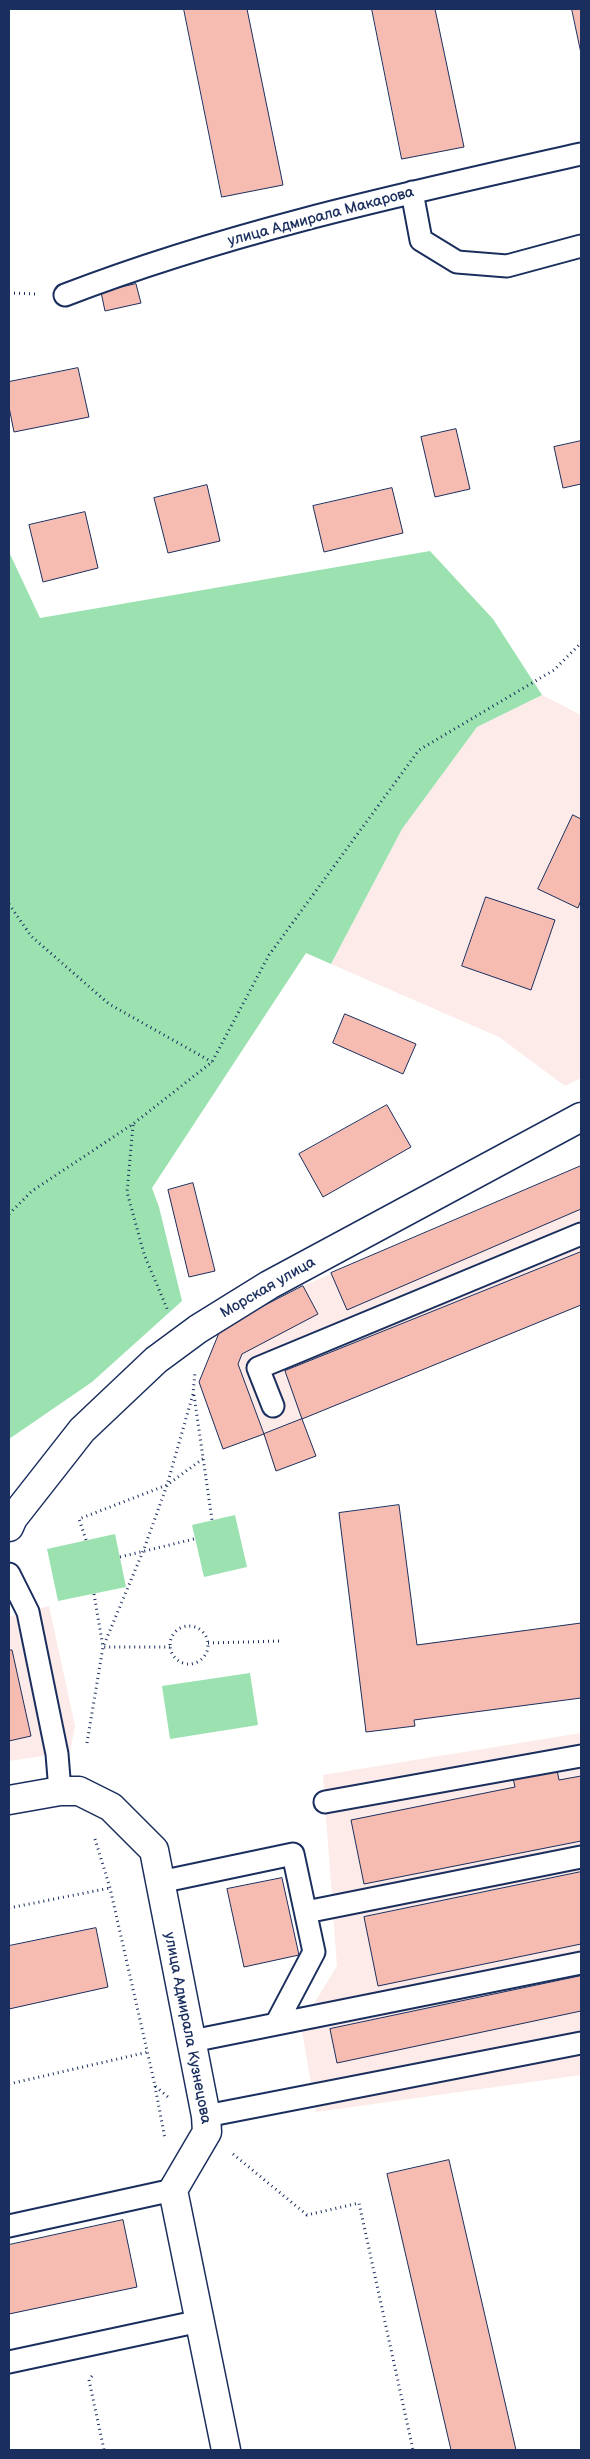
<!DOCTYPE html>
<meta charset="utf-8">
<style>
body{margin:0}
#map{position:relative;width:590px;height:2459px;overflow:hidden;background:#fff;font-family:"Balsamiq Sans",sans-serif}
canvas{display:block}
.frame{position:absolute;inset:0;border:10px solid #1b2f5e;pointer-events:none}
</style>
<div id="map">
<canvas width="590" height="2459"></canvas>
<div class="frame"></div>
</div>
<script>
const ctx = document.querySelector('canvas').getContext('2d');
ctx.lineJoin = 'round';
function fillPath(path, color) {
  ctx.fillStyle = color;
  ctx.fill(path, 'evenodd');
}
function stroke(path, color, width, dash) {
  ctx.strokeStyle = color;
  ctx.lineWidth = width;
  ctx.lineCap = dash ? 'butt' : 'round';
  ctx.setLineDash(dash || []);
  ctx.stroke(path);
}
function label(font, color, halo, rows, align = 'center') {
  ctx.font = font + ' "Balsamiq Sans",sans-serif';
  ctx.lineWidth = 4;
  ctx.setLineDash([]);
  ctx.textBaseline = 'middle';
  ctx.strokeStyle = halo;
  ctx.fillStyle = color;
  for (const [text, x, y, turn = 0] of rows) {
    ctx.save();
    ctx.translate(x, y);
    ctx.rotate((+turn || 0) * Math.PI / 180);
    ctx.textAlign = isNaN(turn) ? turn : align;
    if (halo) ctx.strokeText(text, 0, 0);
    ctx.fillText(text, 0, 0);
    ctx.restore();
  }
}
fillPath(new Path2D(`
 M542,695L581,715V1078L565,1086L499,1037L331,964L402,829L477,727Z
 M581,1166V1305L302,1419L276,1471L263,1435L223,1449L199,1382L221,1328L303,1286Z
 M49,1606L75,1726L70,1752L9,1761V1617Z
 M581,1733V2075L316,2112L301,2025L337,1966L323,1775Z`), '#fcebe8');
fillPath(new Path2D(`
 M430,551L493,619L542,695L477,727L402,829L331,964L306,953L152,1188L159,1207L182,1301L92,1382L9,1439V552L40,618Z
 M235,1515L247,1567L204,1577L192,1525Z
 M115,1534L126,1587L58,1601L47,1549Z
 M250,1673L258,1725L170,1739L162,1686Z`), '#9be2b0');
const building = new Path2D(`
 M184,9H247L283,185L222,197Z
 M372,9H435L464,147L402,159Z
 M572,9H581V53Z
 M136,284L141,303L105,311L101,292Z
 M78,368L89,417L14,432L9,407V382Z
 M456,429L470,489L435,497L421,437Z
 M581,441V484L563,488L554,447Z
 M207,485L220,541L168,553L154,498Z
 M392,488L403,533L324,552L313,506Z
 M85,512L98,568L43,582L29,525Z
 M573,815L581,819V900L578,908L538,889Z
 M486,897L555,920L531,990L462,966Z
 M345,1014L416,1044L403,1074L333,1043Z
 M387,1105L411,1147L323,1197L299,1154Z
 M581,1166V1209L347,1310L331,1273Z
 M193,1183L215,1271L189,1277L168,1190Z
 M581,1252V1305L302,1419L285,1371Z
 M303,1286L318,1314L242,1354L238,1364L264,1434L223,1449L199,1382L221,1328Z
 M302,1419L316,1456L276,1471L264,1434Z
 M399,1505L417,1645L581,1623V1698L414,1720L415,1726L366,1732L339,1513Z
 M9,1650H12L31,1736L9,1741Z
 M557,1770L559,1780L581,1776V1841L364,1884L351,1820L515,1787L513,1778Z
 M581,1872V1944L378,1986L364,1917Z
 M282,1878L299,1955L244,1967L227,1889Z
 M96,1928L108,1987L9,2009V1946Z
 M581,1976V2011L337,2063L330,2029Z
 M449,2160L516,2450H451L424,2334L387,2174Z
 M123,2220L137,2287L9,2314V2245Z`);
fillPath(building, '#f6bcb1');
stroke(building, '#1b2f5e', 1);
const lane = new Path2D(`
 M412,192L421,240L457,262L507,266L581,246
 M65,295C231,231 408,193 581,154
 M273,1406L258,1368L581,1234
 M9,1574L28,1612L57,1754L60,1791
 M325,1802L581,1756
 M160,1882L293,1854L314,1952L276,2024
 M306,1912L581,1857
 M192,2041L581,1963
 M206,2116L581,2043
 M9,2226L173,2190
 M9,2362L200,2321`);
const street = new Path2D(`
 M9,1527L13,1518L82,1430L156,1360L198,1329L269,1285L581,1117
 M9,1800L60,1791H79L111,1807L154,1850L206,2116L207,2132L173,2190L226,2450`);
stroke(lane, '#1b2f5e', 25);
stroke(street, '#1b2f5e', 31);
stroke(new Path2D(`
 M9,293L37,294
 M9,904L31,936L109,1004L212,1062
 M133,1125L127,1192L144,1254L168,1311
 M9,1214L32,1191L133,1124L212,1062L269,955L419,750L554,670L581,643
 M194,1395L212,1520
 M86,1540L79,1519L167,1485L204,1458
 M120,1557L194,1539
 M94,1594L103,1647H170
 M170 1645a19 19 0 1 1 38 0a19 19 0 1 1-38 0Z
 M208,1643L281,1641
 M87,1743L103,1647L144,1549L167,1485L193,1394L195,1372
 M95,1839L110,1888L155,2086L168,2097
 M9,1908L110,1888
 M9,2084L148,2052
 M155,2086L165,2139
 M233,2154L307,2215L359,2203L413,2450
 M92,2376L89,2380L104,2450`), '#1b2f5e', 3, [1, 4]);
stroke(lane, '#fff', 21);
stroke(street, '#fff', 28);
label('15px', '#1b2f5e', '#fff', [
 ["улица Адмирала Макарова",321,217,-15],
 ["Морская улица",268,1288,-30],
 ["улица Адмирала Кузнецова",187,2028,79]
]);
</script>
